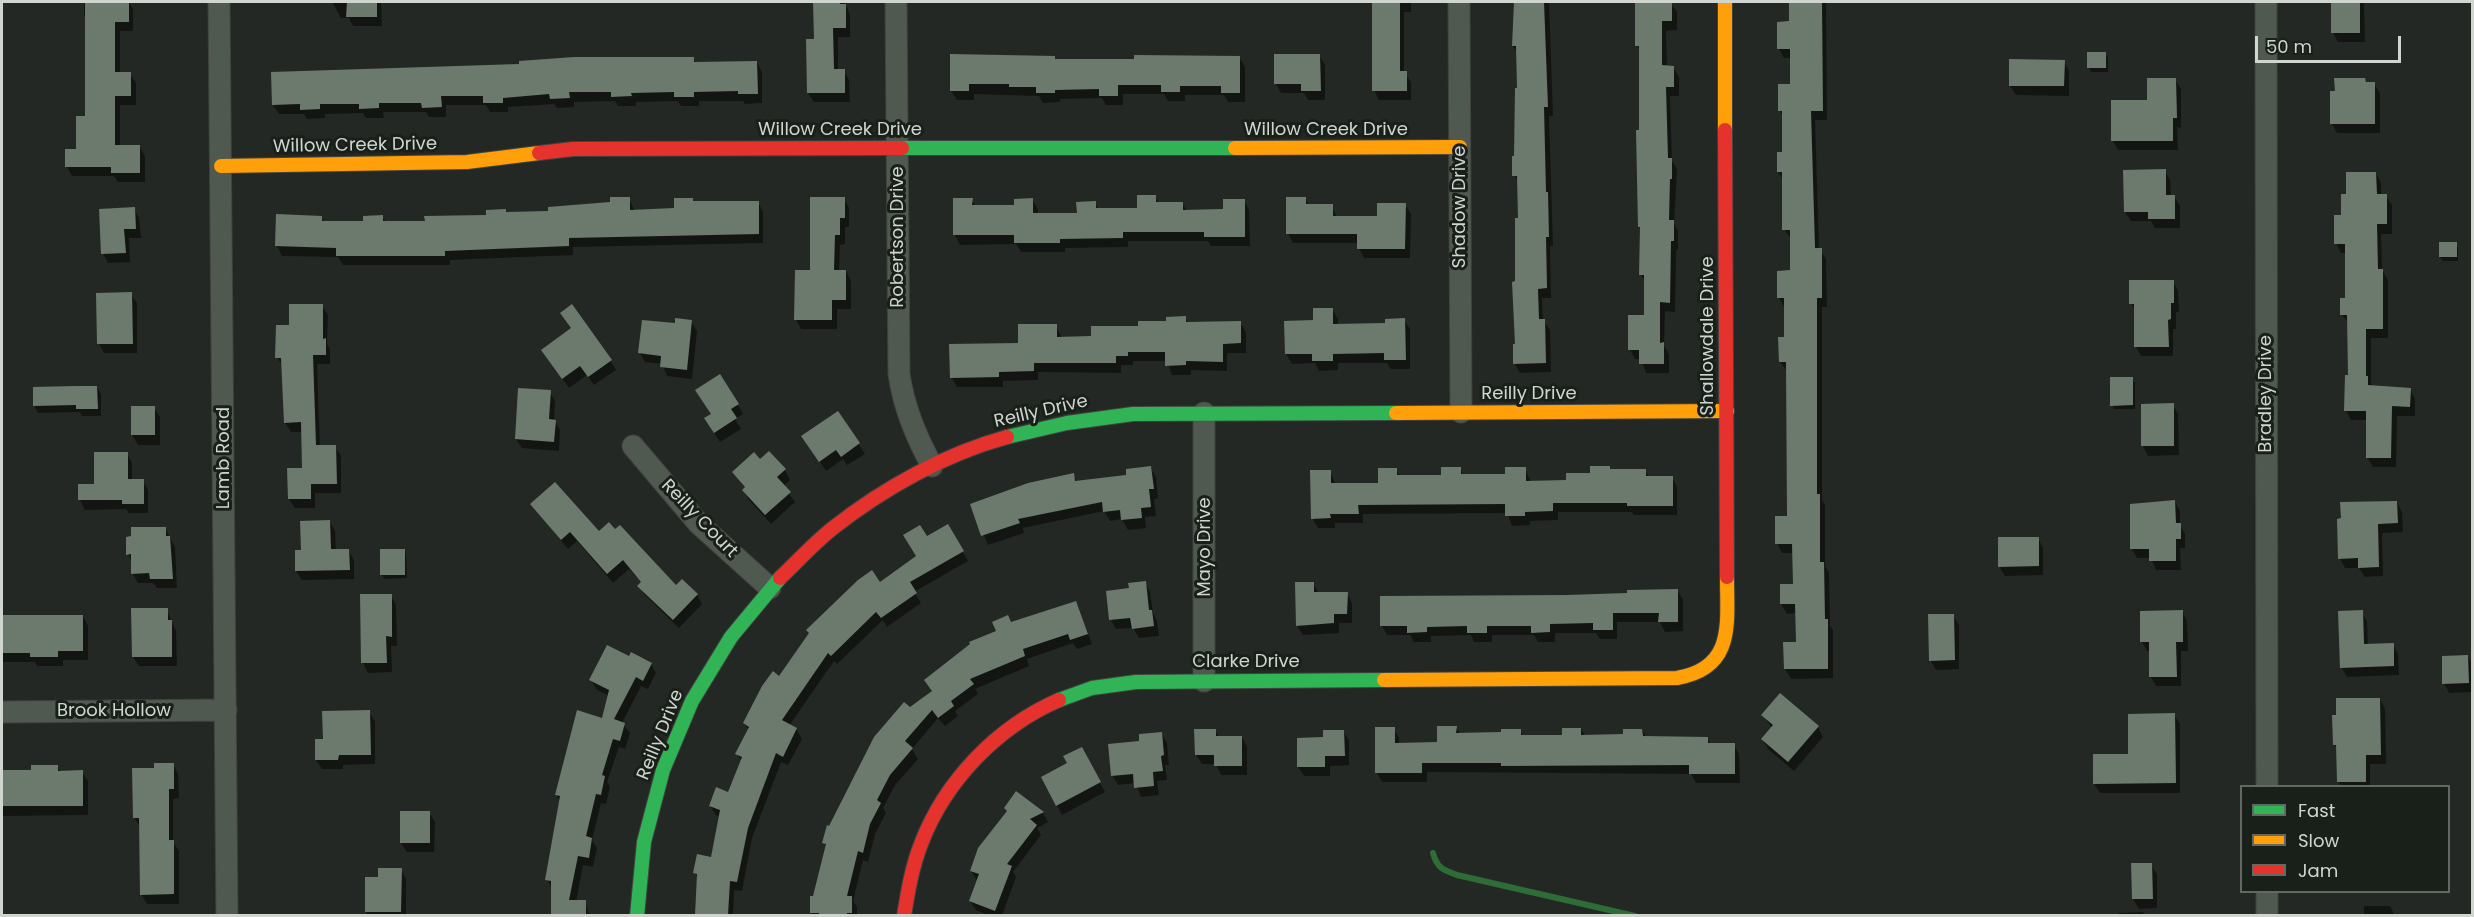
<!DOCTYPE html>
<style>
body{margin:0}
#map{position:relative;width:2474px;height:917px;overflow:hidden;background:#242824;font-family:Poppins,sans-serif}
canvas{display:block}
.frame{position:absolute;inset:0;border:3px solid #d0d5d0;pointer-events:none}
.legend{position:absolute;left:2240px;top:785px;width:210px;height:108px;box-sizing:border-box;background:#192019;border:2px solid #626862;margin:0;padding:8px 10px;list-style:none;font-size:18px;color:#d0d5d0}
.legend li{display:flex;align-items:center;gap:12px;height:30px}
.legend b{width:30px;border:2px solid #626862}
.scale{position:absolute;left:2255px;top:36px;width:146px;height:27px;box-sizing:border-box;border:3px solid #d0d5d0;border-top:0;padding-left:8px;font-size:18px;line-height:21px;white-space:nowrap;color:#d0d5d0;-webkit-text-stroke:4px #192019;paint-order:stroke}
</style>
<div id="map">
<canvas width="2474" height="917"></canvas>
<div class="frame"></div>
<ul class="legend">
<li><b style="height:8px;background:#30b455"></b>Fast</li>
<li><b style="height:8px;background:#ff9f0a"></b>Slow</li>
<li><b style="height:8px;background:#e5322d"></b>Jam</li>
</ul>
<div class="scale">50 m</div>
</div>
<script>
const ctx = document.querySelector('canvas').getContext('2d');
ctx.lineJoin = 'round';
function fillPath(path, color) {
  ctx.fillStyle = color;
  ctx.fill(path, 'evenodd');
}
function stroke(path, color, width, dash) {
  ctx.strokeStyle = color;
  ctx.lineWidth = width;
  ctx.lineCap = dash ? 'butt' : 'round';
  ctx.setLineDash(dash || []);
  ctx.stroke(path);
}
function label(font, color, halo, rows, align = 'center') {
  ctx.font = font + ' Poppins,sans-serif';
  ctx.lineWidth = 6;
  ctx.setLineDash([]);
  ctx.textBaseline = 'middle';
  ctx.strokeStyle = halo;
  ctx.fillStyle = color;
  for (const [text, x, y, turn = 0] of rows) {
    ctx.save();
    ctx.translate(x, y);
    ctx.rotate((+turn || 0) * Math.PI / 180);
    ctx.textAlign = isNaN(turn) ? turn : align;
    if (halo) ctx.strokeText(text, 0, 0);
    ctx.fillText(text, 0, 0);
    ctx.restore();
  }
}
fillPath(new Path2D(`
 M84,2H129L133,9V31H120V74H130L136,83V105H120V146H139L145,156V182H118L114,176H72L67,167L77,151L86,118L87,20L84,15Z
 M332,2H381L382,26H353L349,18H341Z
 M815,2H845L850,15V37H838V71H844L849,80L850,102H814L808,93L815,40Z
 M1374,2H1411V12H1404V72L1411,82V100H1379L1374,90Z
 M1515,2H1549L1553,116H1549L1553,246H1550L1551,298H1542L1543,320L1550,330L1551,372L1520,373L1515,364L1517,345L1516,283L1519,219V184L1514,175L1519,89L1518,54L1513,46Z
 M1638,2H1670L1677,12V30L1666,31L1667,67H1673L1679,77V96H1670L1672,161L1677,169L1674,223L1678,231V250H1676L1675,312L1665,311L1664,346L1669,354V373H1646L1641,359H1635L1630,350L1645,317L1646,283L1641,275L1642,231L1639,227L1641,53L1637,45Z
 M1791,2H1826L1827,120H1815L1819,249L1826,259L1827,307H1822V500L1825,505V566L1829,573L1830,626L1833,630V678L1791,679L1785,669V644L1797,643V613L1787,614L1781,604V586L1795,585L1794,553H1782L1777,543L1789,518L1787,371L1780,362L1786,338L1784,307L1779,298L1791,272V239L1784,229V181L1778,172L1784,154L1783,117L1780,111L1792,85L1791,58H1784L1779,49L1791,23Z
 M2181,2H2205V3Z
 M2333,2H2364L2365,42H2338L2333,33Z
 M2106,54L2108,58V72H2091L2089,67Z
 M951,56L1055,58L1056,61L1239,57L1245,67V102H1228L1224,95H1185V101H1168L1164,94H1123V105H1106L1102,98L1060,99V102L1043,103L1039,96L974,94V100H957L951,91Z
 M1320,56L1325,65V100H1308L1304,93H1281L1276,84Z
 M693,58L696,63L757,62L762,72V103L745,104L743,101H699V106H681L678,101L636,102V106H618L615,101L574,102V107L557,108L554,104L508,107V112H490L486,105H446V117H429L426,112H383L384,118H366L363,113L325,114V118L307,119L304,114H279L273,105Z
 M2064,61L2069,71V96L2016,95L2010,86Z
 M2175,79L2181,89V128L2177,127L2178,150H2118L2112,140L2148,102Z
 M2365,79L2367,84H2374L2380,93V133H2337L2332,124Z
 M2165,171L2170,180L2171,196H2174L2180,206V228H2155L2151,221H2131L2125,212Z
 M2376,173L2381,183V196H2386L2392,205V234H2381L2382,270L2388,280V338H2371V383L2373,387L2410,389L2415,399V416H2397L2396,467H2373L2367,457L2368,420H2351L2346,411L2349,377V324L2342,315L2346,300L2347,253H2341L2336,243L2347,195Z
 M1155,197L1159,203H1182L1187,211H1224L1244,200L1249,210L1250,246H1211L1208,241H1128V247L1065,248V252H1021L1016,244L960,245L955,235L972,200L976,207L1015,206L1032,200L1038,209V214H1078L1095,203L1099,210H1139Z
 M1305,198L1309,205H1332L1337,218H1378L1405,205L1411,214L1410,258H1364L1359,248V243H1293L1288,233Z
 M629,199L635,211L676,210L692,199L694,202H758L763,212V243L573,247V255L450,260V265H343L338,257L282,256L277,246L278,216L321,217L325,223L365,222L382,217L386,222H426L507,214L550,213L611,204Z
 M844,199L849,208V227H845V244L840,245L839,271H846L851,281V309H837V329H801L796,320L811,271Z
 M134,208L139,218L141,238H129L130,262L108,263L103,253Z
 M2456,243L2458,248V261H2443L2440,257Z
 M2173,281L2178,291L2179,312H2176V329H2173V356H2141L2136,347L2135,311L2131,303Z
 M131,294L137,303V353H104L99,344Z
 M322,306L328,315L327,344L330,349V364H317L320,447H335L341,456V493H315V508H295L289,499L303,470V432H291L285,423L283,367L277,357L290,327Z
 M1332,309L1338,319V326L1387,325L1404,320L1410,329V369H1391L1387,363H1338V370L1319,371L1315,363L1292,364L1286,354V322H1314Z
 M562,313L610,360L616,370L594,385L587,375L569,388L549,360L572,330Z
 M1185,318L1188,323H1240L1246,332V353H1227V371L1191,370V375H1172L1167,361H1133V365H1121V373L1038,372V380L1003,381V387H957L951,377L1056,326L1062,338H1092Z
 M691,321L697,331L692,379L667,376L662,364L645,362L640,353L676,325Z
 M2132,379L2135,383V409H2114L2112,405Z
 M97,387L101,394V416H82L80,412L38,413L34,405Z
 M550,392L555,401L554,420L560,430L559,451L522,448L516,439Z
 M738,405L743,414L735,419L741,429L720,442L711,428L712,414Z
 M2142,405H2173L2178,414L2179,455L2148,456L2143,446Z
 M132,408H154L160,417V445H138L132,435Z
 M838,413L865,454L847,465L843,459L826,471L809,446Z
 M127,453L132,463V481H143L148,490V513H129L126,509L85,510L80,500Z
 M1150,467L1156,477L1158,498L1154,499L1156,516L1145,517L1146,528L1128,530L1122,519L1110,521L1104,511L1023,528L1024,533L988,545L972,505L1073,475L1077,482L1128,476Z
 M1460,469L1464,476H1506L1525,469L1531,482H1567L1610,470H1645L1649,477H1672L1677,487V515H1634L1632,512H1558V520L1530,521V525L1512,526L1507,513L1363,514V523H1335V528H1318L1312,518L1330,471L1336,485L1379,484L1396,470L1400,476H1443Z
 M785,470L790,480L783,486L795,502L771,524L749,500L744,490L746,488L734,472Z
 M2175,502L2180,511V525L2185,534V548H2180L2181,570H2156L2151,558H2137L2132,549Z
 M2397,502L2402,512L2403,532L2382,533L2383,576L2365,577L2359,568H2345L2340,558Z
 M532,505L599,533L676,587L697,595L702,604L679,628L645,595L639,586L642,583L629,569L613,583L577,541L568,549Z
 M330,522L335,531L336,551L348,550L354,560V579L302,580L296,571L302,551Z
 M948,526L968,561L914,592L921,603L887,627L883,620L837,664L834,661L789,726L796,729L802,739L788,765L781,762L752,838L742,891L734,890L733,916H696L698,879L695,873L712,859L720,817L716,815L710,806L729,794L742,762L737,754L749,731L744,723L779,678L880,584L918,557L927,538Z
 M165,528L175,547L177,588H157L153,583H138L132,573V562L128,554Z
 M2038,538L2043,548V575L2005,576L1999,566Z
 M404,550L406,554L407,578L384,579L382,575Z
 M1145,583L1150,592L1153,613L1157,621L1159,636L1139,638L1133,628L1116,629L1111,620L1108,592L1131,590Z
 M1313,583L1319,594L1347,593L1352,603V623H1339V633L1303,635L1297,626Z
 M1678,591L1683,600V631L1665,632L1660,622H1617V639H1600L1596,633H1555V642H1538L1534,635H1492V642H1474L1471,635L1431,636V642H1414L1410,635H1387L1382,626L1567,597Z
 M391,595L396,605L397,646H391L392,672L368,673L363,663L362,596Z
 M1076,602L1092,644L1077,649L1073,643L1027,659L1029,666L975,689L978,694L955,711L958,716L945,726L938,718L912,749L918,759L895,785L883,808L886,813L875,834L868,862L863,860L853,901L857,907V916H813L811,913L814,897L827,847L824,842L830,827L910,709L933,692L926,681L1012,624Z
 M167,610L176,631L177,666H139L133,657Z
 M2182,611L2187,621L2188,651H2181V686H2156L2151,677V651H2147L2142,642Z
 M2362,612L2367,621L2368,645L2393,644L2398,654L2399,675L2347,677L2342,668Z
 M1953,615L1959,625V669L1936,670L1930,660Z
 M2,616H83L88,626V660H63V666H37L35,662H2Z
 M2468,656L2472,665V692L2449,693L2444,683Z
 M630,658L651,664L656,673L648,689L641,686L622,723L630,733L625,749L619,747L607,782L610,787L606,804L601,803L592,840L597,848L593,867L583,865L576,902H585L590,916H553L552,889L547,879L561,802L556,795L603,720L609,696L596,689L591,680Z
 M2380,699L2385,709L2386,764H2370V786H2341L2338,782V751L2334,744Z
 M369,712L375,721V764L343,765V769H322L316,760L324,741Z
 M1763,715L1818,727L1823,737L1794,771L1768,749L1762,739L1772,728Z
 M2174,715L2180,724V793H2100L2094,784Z
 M1456,727L1460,734H1503L1520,730L1524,737H1563L1581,729L1585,736H1625L1642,730L1646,737L1707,738L1711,745H1734L1739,754L1740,783H1696L1691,774L1427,772V782H1382L1377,773L1394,729L1399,738V744H1438Z
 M1215,730L1219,737H1242L1247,747V775H1221L1216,764H1202L1196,755Z
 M1344,732L1349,741V765L1330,766V776H1304L1298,767L1325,739Z
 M1161,733L1167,743L1169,765H1165L1167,780L1157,781L1159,795L1141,797L1135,783L1118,785L1112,775L1141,743Z
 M1081,749L1105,792L1062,815L1057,805Z
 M173,764L178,774L179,798L173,799V842L179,851V904H147L141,894L140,827L134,817L156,770Z
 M57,766L61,772H82L88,781V815L2,816V772L33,771Z
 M1017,793L1043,813L1048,822L1037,828L1041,835L1013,872L1016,877L1002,916H990L976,910L970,901L977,880L971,871L1008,812Z
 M429,813L435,822L434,852H407L401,843Z
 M2132,865H2151L2157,874V908L2139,909L2133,899Z
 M401,869L406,879V916H368L366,912L379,878Z
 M2364,906H2390L2395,916H2364Z
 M2143,912L2145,916H2119V913Z`), '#0007');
stroke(new Path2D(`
 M1433,853C1437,868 1443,870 1457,875L1635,916`), '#2f6d36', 6);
fillPath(new Path2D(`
 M85,2H129V22H115V72H131V96H115V145H140V173H111V167H65V149H76V116H85Z
 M347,2H377V17H346Z
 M813,2H840V4H846V28H833L834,69H845V93H807L806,39H814Z
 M1372,2H1400V71H1407V91H1372Z
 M1514,2H1544L1548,107H1544L1546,192H1548L1549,237H1546L1547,288L1538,289L1539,319H1545L1546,363L1513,364V344H1515L1512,282L1515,281V218H1518L1517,176H1512V156H1514L1515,88H1517L1516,46H1512Z
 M1635,2H1672V21H1662V65L1674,66V87H1666L1668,158H1672V179H1670L1669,220H1674V241H1671L1670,303L1660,302V343L1664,342V364H1639V350H1628V315H1644V275H1639L1640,227H1638L1636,130H1639V46H1635Z
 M1789,2H1822L1823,111H1811L1815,248H1822V298H1817V494H1820V562H1824L1825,619H1828V669H1784L1783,642H1796L1795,604H1780V584H1793L1792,544H1775V516H1787L1786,362H1779L1778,337H1784V298H1777V271L1790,270V230H1782V172H1777V152H1782V111H1778V84H1790V49H1777V22L1789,21Z
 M2331,2H2360V33H2331Z
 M2087,52H2106V68H2087Z
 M950,54L1055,56V59H1134V55L1240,56V93H1221V86H1180V92H1161V85H1118V96H1099V89L1055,90V93H1036V87H1009V84H969V91H950Z
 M1274,54H1320L1321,91H1301V84H1274Z
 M574,57H694V62L757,61L758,94H738V91L694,92V97H674V92L631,93L632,96L611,97V92H569L570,98L550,99L549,94L503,98V103H483V96H441L442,107L422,108L421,103H379V108L359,109V104H320V109L300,110V104L272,105L271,72L519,64V61Z
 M2009,59L2065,60L2064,86H2009Z
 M2147,78H2176L2177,118H2173V141H2111V100H2147Z
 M2334,78H2365L2366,82H2375V124H2330V91H2335Z
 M2166,169V195H2175V219H2148V212H2124L2123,170Z
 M2346,172H2376L2377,194H2387V224H2377L2378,269H2383V329H2366V376H2368V385L2411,388L2410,407L2392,406L2391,458H2366V411H2344L2345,375H2348L2347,315H2340V298H2345V244H2334V215H2341V194H2346Z
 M1137,195H1156V202H1183V210L1223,209V199H1245V237H1204V232H1123V238L1060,239V243H1014V235H953V198H973L972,205H1014V199L1033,198V213H1077L1076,202L1096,201V208H1137Z
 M610,197H630V210L674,208V198H693V201H759V234L569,238V246L445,251V256H336V248L275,246L276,214L322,216V221H363V216L383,215V221H425L424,216L486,215V210L506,209V212L548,211V207L610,202Z
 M810,197H845V218H840V235H835L834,270H846V300H832V320H794L795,270H810Z
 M1286,197H1306V204H1333V216H1377V203H1406L1405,249H1357V234H1286Z
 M135,207L136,229H124L126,253L101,254L99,209Z
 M2439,242H2457V257H2439Z
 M2129,280H2174V303H2171V319L2168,320L2169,347H2134V304H2129Z
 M132,292L133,344H97L96,293Z
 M289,304H323V339L326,338V355H313L316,445H336L337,484H311V499H288L287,468H302L301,422L284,423L281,358H275L276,325H289Z
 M572,304L612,360L588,377L580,366L562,379L541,350L571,328L560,313Z
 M1313,308H1333V324L1385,323V319L1405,318L1406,360H1384V353L1333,354V361H1312V354H1285L1284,321L1313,320Z
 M1186,316V322L1241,321V343L1223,344V362L1186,361V365L1165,366V352H1128V356H1116V363H1034V371L999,372V377L950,378L949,344L1018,343V324H1057V337L1091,336V326H1138V321H1166V317Z
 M675,318L692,320L687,370L660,367L661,356L638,353L642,320L675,323Z
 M720,374L739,404L731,409L737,418L714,433L704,418L711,414L695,390Z
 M2110,377H2133V405L2110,406Z
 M76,386H97L98,409H76V405L33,406V387Z
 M518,388L551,390L549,419L556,420L554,442L515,439Z
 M2174,403V446H2141V404Z
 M131,406H155V435H131Z
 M838,411L860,443L841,457L836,450L819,462L801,436Z
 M769,451L786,469L777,477L791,492L765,515L742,490L745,487L732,472L754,452L760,459Z
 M94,452H128V479H144V504H122V500H78V484H94Z
 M1151,466L1154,489H1149L1151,507L1141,508L1142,518L1121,520L1120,510L1103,512L1102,502L1018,519L1020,523L981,536L970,504L1028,483L1074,473L1075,481L1126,475V469Z
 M1590,466H1610V469H1646V476H1673V506H1627V503H1553V511L1525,512V516H1505V504L1358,505L1359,514H1330L1331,518L1311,519L1310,470H1331V483H1378V468H1397V475H1441V467H1461V474H1505V467H1526V481L1566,480V473H1590Z
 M555,482L599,531L609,522L615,529L620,525L676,585L682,579L698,594L673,620L637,586L641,582L623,560L607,574L570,532L561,540L530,504Z
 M2175,500L2176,523H2181V539H2176V561H2149V549H2130V504Z
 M2397,501L2398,523L2378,524L2379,567L2358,568V558L2338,559L2337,519L2341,518L2340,502Z
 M330,520L331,549H349L350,570L295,571V550H301L300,521Z
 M948,524L964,551L910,582L917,593L881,618L876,612L831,656L828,653L782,720L797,728L783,757L776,753L748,828L737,882L730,881L728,915H695L697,874L693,873L697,854L711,857L720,810L709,806L716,787L728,792L742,757L735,754L749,727L743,723L762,686L773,671L779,676L809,633L806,630L858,580L872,570L880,582L916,556L903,535L920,525L927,536Z
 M131,527H166V536H170L173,579H150L149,573L131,574V554L126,555V537L131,536Z
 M1998,537H2039V566L1998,567Z
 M380,549H405V575H380Z
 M1146,581L1149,610H1152L1154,626L1132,629L1130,618L1109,620L1106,591L1129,588L1128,583Z
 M1295,582H1314V592H1348L1347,614H1334V623L1296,626Z
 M1678,589V622H1658L1659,613H1613V630H1593V623L1550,624V632L1531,633V626H1487V633H1467V626L1427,627V632L1407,633V626H1380V596L1567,595L1627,593V590Z
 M360,594H392V637L386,636L387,663H361Z
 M1076,601L1088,634L1070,640L1068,634L1023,649L1025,656L970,679L974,684L951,701L954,706L938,718L932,710L905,741L913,748L890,775L877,800L881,803L870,824L863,853L858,851L847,896H852V913H847V915H819V913H810V896H813L826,844L822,843L827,825L829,826L874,737L904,702L910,707L932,691L924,680L970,644L969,642L996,631L992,622L1008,615L1011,622Z
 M131,608H168V620H172V657H132Z
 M2183,610V642H2176L2177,677H2149V642H2140V611Z
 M2363,610L2364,644L2394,643V666L2340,668L2338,611Z
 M1928,614H1954L1955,660L1929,661Z
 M2,615H83V651H58V657H30V653H2Z
 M607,645L629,656L631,652L652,663L643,681L636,677L614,719L625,723L620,741L613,739L602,775L605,776L601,795L596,794L586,836L592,838L589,858L578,856L569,900H586V915H551V881L545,880L560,796L555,795L577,710L602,718L609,690L589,680Z
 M2468,655L2469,683L2442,684V656Z
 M1780,693L1819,726L1788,762L1761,739L1773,725L1761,715Z
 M2336,698H2380L2381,755H2366V782H2337L2336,745H2333L2332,715H2336Z
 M370,710L371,755H339L338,760H315V739H323L322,711Z
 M2175,713L2176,783L2093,784V754H2128V714Z
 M1437,726H1457L1456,733L1501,732V729H1521V735H1562V728H1581V735L1623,734V729H1642L1643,736L1708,737V743H1735V774H1689V765L1501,766V763H1422V773H1375V727H1395V743L1437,742Z
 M1194,729H1216V736H1242V766H1214V755H1195Z
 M1323,730H1344L1345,756H1325V767H1297V738L1323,737Z
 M1162,732L1164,755L1161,756L1163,771L1153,772L1154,786L1134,788L1133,774L1111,776L1108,744L1139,741V734Z
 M1082,747L1101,782L1056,806L1041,777L1067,763L1063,756Z
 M154,763H174V789H169V840H174V894L140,895L139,818H133L132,768H154Z
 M31,765H58V771L83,770V806H2V770H31Z
 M1016,791L1044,812L1030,819L1037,825L1007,864L1012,866L995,911L969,901L979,874L970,871L978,848L1007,811L1004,808Z
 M400,811H430V843H400Z
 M2131,863H2152L2153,899H2132Z
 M378,868H402L401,912H365V877H378Z`), '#6c7a6d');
const street = new Path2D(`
 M219,2L227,916
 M896,2L899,374C904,408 916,436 932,466
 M1459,2L1461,412
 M2266,2L2267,786
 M633,446L699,524L770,588
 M1204,681V413
 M2,712L226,710
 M2267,892V916`);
const fast = new Path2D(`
 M902,148H1235
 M1007,437L1067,423L1133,414L1396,413
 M1059,700L1092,688L1136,682L1384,680
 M637,916L644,842L663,770L692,701L731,637L780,578`);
const slow = new Path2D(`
 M1725,2V130
 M1235,148L1460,147
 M221,166L467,162L539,153
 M1396,413L1727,411
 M1384,680L1677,678C1735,668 1727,624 1727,577`);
const jam = new Path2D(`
 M1725,130L1727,577
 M539,153L573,149L902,148
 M780,578C797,562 814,543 833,528C884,488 945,454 1007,437
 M904,916C908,891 912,867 921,844C945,781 997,727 1059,700`);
stroke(street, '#404340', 23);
stroke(fast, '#404340', 16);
stroke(slow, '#404340', 16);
stroke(jam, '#404340', 16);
stroke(street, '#505950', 21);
stroke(fast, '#30b455', 14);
stroke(slow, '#ff9f0a', 14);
stroke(jam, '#e5322d', 14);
label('18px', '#d0d5d0', '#192019', [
 ["Willow Creek Drive",840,130],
 ["Willow Creek Drive",1326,130],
 ["Willow Creek Drive",355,146,-1],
 ["Shadow Drive",1460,207,-90],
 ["Robertson Drive",898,237,-90],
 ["Shallowdale Drive",1708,336,-90],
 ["Reilly Drive",1529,394],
 ["Bradley Drive",2266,394,-90],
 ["Reilly Drive",1041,412,-13],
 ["Lamb Road",224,458,-90],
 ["Reilly Court",699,519,46],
 ["Mayo Drive",1205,547,-90],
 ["Clarke Drive",1246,662],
 ["Brook Hollow",114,711],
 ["Reilly Drive",661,735,-68]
]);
</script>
